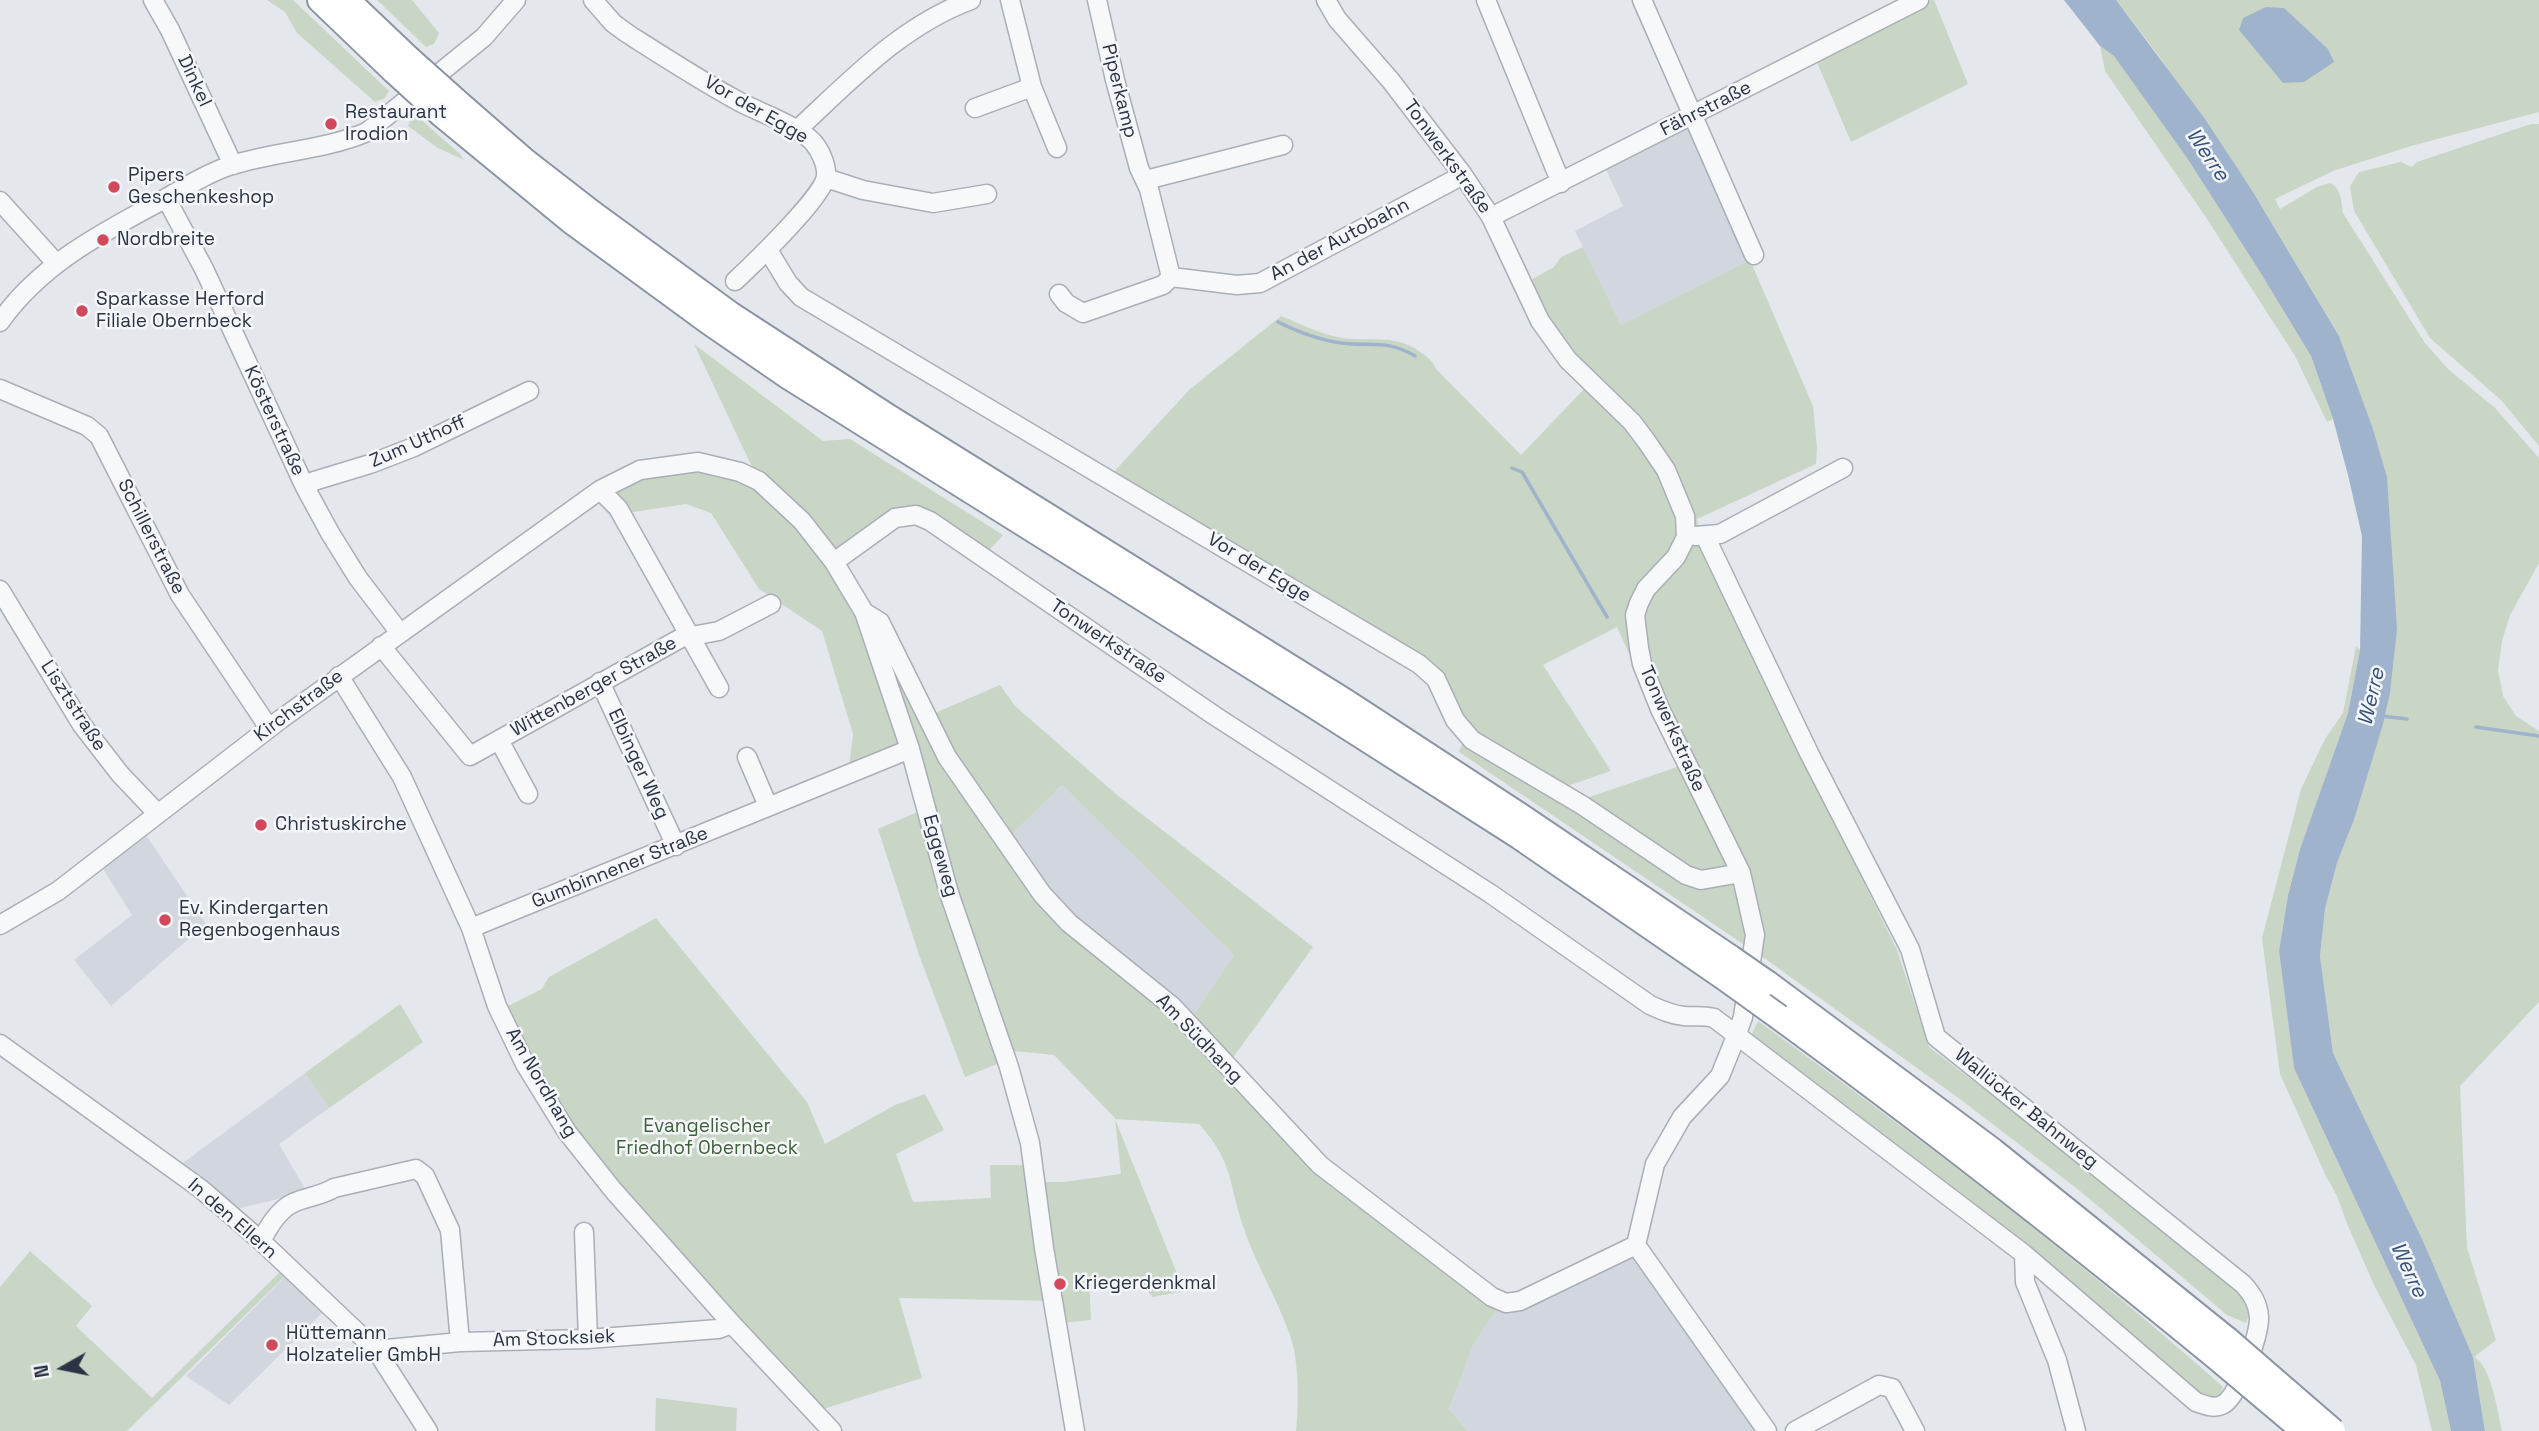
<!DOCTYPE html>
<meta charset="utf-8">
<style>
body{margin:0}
#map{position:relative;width:2539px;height:1431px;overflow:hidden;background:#e4e7ec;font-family:"Space Grotesk",sans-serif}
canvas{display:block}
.north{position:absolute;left:28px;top:1333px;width:70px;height:70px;-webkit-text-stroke:5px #f4f6f9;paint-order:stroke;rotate:261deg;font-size:19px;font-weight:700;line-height:28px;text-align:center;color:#2b3445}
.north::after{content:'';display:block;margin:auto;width:24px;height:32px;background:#2b3445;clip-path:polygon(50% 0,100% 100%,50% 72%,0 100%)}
</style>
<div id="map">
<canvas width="2539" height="1431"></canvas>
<div class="north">N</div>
</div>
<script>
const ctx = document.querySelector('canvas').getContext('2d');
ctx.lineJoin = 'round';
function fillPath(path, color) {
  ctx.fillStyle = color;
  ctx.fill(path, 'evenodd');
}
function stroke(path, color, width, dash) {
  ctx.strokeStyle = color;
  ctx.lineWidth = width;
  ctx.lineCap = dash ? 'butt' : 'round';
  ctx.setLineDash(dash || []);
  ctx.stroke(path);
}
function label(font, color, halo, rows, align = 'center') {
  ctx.font = font + ' "Space Grotesk",sans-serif';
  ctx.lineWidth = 5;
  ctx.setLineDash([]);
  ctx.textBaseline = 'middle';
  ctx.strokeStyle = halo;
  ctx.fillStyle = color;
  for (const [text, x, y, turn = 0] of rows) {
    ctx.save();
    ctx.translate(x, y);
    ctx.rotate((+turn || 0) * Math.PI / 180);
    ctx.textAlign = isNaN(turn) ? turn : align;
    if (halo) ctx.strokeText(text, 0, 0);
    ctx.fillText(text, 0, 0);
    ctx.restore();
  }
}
fillPath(new Path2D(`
 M1688,124L1750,260L1621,325L1575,231L1623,206L1604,165Z
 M1062,785L1234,955L1188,1023L1070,922L1006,840Z
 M144,832L206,924L111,1006L74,960L132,915L100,864Z
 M305,1073L329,1108L279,1144L307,1192L224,1212L176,1168Z
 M1634,1255L1765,1431H1467L1449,1409L1474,1343L1497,1309L1533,1304Z
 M282,1270L324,1311L229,1405L186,1376L282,1280Z`), '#d2d6de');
fillPath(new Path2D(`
 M267,0H293L389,91L385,98L375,102L297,33L285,12Z
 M377,0H412L439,33L434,44L426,47Z
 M1931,0H1934L1968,84L1851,142L1816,60Z
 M2116,0H2539V112L2411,146L2333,171L2275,199L2280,209L2317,187L2330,183C2342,189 2341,201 2343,213L2425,343L2448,369L2495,408L2539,458V563L2510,615L2502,641L2498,670L2503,696L2516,716L2539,731V1002L2460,1086L2467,1248L2496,1340L2474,1357C2491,1365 2498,1413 2502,1431H2485L2473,1357L2424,1243L2333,1053L2320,956L2325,909L2337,863L2354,820L2387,707L2372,426L2339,336L2253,192L2156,52Z
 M2100,46L2114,55L2187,158L2260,272L2311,356L2333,419L2327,422L2295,356L2207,219L2105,71Z
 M416,115L460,154L464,160L438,148L408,126L411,118Z
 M2531,124H2539V446L2501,400L2430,338L2354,211L2350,186L2359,172L2401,162L2412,167L2417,162Z
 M1583,247L1621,325L1750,260L1813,406L1817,447L1816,464L1697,519L1704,558L1897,950L1929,1047L2210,1263C2229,1279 2238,1289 2250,1311L2246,1323L2227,1315L2080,1191L1960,1099L1760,955L1762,951L1745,939L1743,944L1459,752L1467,731L1449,694L1111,475L1189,390L1281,316C1301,324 1322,335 1343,338C1372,342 1395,333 1422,353C1428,358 1433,361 1436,369L1521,455L1587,386C1557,360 1532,325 1515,289L1554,267L1561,257ZM1617,627L1680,766L1569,804L1550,792L1611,771L1543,665Z
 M694,344L823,441L850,439L1003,535L984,556L917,511L834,564L947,758L1042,895L1188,1023L1234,955L1062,785L1006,840L928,716L1000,685L1015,706L1116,794L1313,947L1227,1066L1385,1219L1497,1309L1474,1343L1449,1409L1467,1431H1296C1299,1404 1299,1360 1290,1335C1277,1298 1255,1263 1243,1226C1228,1182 1234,1163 1199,1124L1115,1119L1184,1291L1153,1297L1135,1278L1089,1280L1091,1320L1061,1323L1056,1301L899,1298L922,1378L820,1410L633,1205L572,1130L529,1057L506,1007L542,989L549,977L656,918L807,1102L825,1144L895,1105L925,1094L944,1130L896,1154L913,1202L991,1198L990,1165H1035L1038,1182H1064L1121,1174L1115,1118L1054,1055L1004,1050L1007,1060L965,1077L919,955L878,829L929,807L911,743L849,768L853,734L822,631L759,589L711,513L686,504L627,513L616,499L622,484L641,474L698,465L762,488Z
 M2356,646L2360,650L2348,713L2300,849L2288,895L2279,951L2294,1068L2440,1381L2451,1431H2432L2416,1365L2375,1287L2348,1226L2337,1196L2325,1174L2280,1074L2262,938L2301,789L2325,739L2343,713Z
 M400,1004L423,1042L329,1108L305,1073Z
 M1758,1021C1911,1132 2063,1246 2205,1371L2223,1387L2220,1397L2206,1401L1750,1038Z
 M30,1251L92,1306L76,1326L152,1398L282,1270V1279L127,1431H0V1287Z
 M656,1398L737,1408L736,1431H655Z`), '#c9d6c5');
fillPath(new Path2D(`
 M2064,0H2116L2205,119L2253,192L2339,336L2372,426L2387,477L2397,629L2390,693L2383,724L2354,820L2337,863L2325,909L2320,956L2333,1053L2424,1243L2473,1357L2485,1431H2451L2440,1381L2294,1068L2279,951L2288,895L2300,849L2348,713L2360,650L2362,536L2348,475L2333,419L2311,356L2260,272L2187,158L2114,56L2100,46Z
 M2266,7L2284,8L2328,49L2334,62L2304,82L2283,83L2239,30L2243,18Z`), '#9fb4cc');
stroke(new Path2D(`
 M1278,322C1298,332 1319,340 1341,343C1372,347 1386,339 1415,356
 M1512,468L1522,472L1607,617
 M2381,716L2407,719
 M2476,727L2539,736`), '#9fb4cc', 3.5);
const minor = new Path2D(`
 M153,0L170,30L233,165
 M593,0L613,23L628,34C664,57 701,81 738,101C760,113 797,125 813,142C820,150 827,165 826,176C824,196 753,264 735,281
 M1010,0L1032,87L1057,148
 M1097,0L1115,80L1139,168L1149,189L1171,277
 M1326,0L1337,19L1391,81L1463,175L1491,217L1540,321L1568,360L1632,422L1647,442L1666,470L1685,516L1686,537L1676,557L1646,589L1639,603L1635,615L1639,648L1642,664L1660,709L1741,873L1755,935L1743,1017L1737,1034L1720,1076L1682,1117L1655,1164L1636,1245
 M1486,0L1561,183
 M1642,0L1754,255
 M975,108L1032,87
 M798,129C851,80 901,26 971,0
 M826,178L863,190L933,203L987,194
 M1146,180L1283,145
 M166,198L204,269L305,487L330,533L358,578L400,633
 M0,201L56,263
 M1491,217L1919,0
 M768,250L788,283L801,297L1419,664L1436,679L1455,720L1472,740L1582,805L1686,875L1701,880L1741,873
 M1171,277L1237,285L1260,283L1463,175
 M1059,294L1066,303L1083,313L1163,285L1171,277
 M0,322C40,265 101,233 161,201C184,188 207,173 232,165C277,151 325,150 367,132L484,37L516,0
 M0,389L87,426L99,436L180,595L269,728
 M305,487L314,481L370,464L414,447L529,391
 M600,490L618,508L719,688
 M1695,536L1720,534L1843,468
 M834,562L895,518L916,515L930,521L1215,716L1491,894L1650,1005C1661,1010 1672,1015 1684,1016C1695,1017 1703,1015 1714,1018L2024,1254L2196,1402C2205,1405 2213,1409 2222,1405C2238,1399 2260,1334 2259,1317C2258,1303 2252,1294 2243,1284L1936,1037L1910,949L1809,753L1705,536
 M0,590L82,725L120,774L158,814
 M867,614L880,622L947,757L1042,894L1069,923L1172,1006L1320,1165L1492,1297L1506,1303L1520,1301L1636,1245
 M381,646L470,756L681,638L719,631L771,604
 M339,676L402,777L471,928L497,1006L525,1064L567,1132L613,1190L732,1324L832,1431
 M600,682L676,846
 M499,740L528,794
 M747,757L768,806
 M0,925L58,891L281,719L600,490L640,470L698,462L740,472L759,481L802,521L834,562L864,612L910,749L949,893L1009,1067L1030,1143L1044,1248L1075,1431
 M471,928L910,749
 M0,1044L201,1189L261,1241L376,1350L428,1431
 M584,1232L588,1339
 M261,1241C268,1228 278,1210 293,1203C306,1197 321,1196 334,1188L416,1169L425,1176L450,1230L460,1342
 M1636,1245L1767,1431
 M2024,1254L2025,1282L2057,1360L2076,1431
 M376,1350L460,1342L588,1339L718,1329L732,1324
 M1795,1431L1879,1385L1892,1388L1915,1431`);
const highway = new Path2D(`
 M320,0L394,71
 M347,0L408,58
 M455,100L525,161L592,213L730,314L887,416L1346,702L1519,815L1731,958
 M441,114L571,221L709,322L789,377L1313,705L1520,837L1722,976
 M1767,983L1993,1151L2229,1341
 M1779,1017C1930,1127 2076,1242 2221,1361`);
stroke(minor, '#a9aeb7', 21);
stroke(highway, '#8b94a3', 28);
stroke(minor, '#f7f8fa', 18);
stroke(highway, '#fff', 24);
const highwayBridge = new Path2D(`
 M408,58L455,100
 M394,71L441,114
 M1731,958L1767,983
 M1722,976L1779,1017
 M2229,1341L2333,1431
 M2221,1361L2304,1431`);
stroke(highwayBridge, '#8b94a3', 28, []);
stroke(highwayBridge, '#fff', 24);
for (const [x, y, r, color] of [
 [331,124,7,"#d1495b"],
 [114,187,7,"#d1495b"],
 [103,240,7,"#d1495b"],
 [82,311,7,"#d1495b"],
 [261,825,7,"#d1495b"],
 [165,920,7,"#d1495b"],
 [1060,1284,7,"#d1495b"],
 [272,1345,7,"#d1495b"]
]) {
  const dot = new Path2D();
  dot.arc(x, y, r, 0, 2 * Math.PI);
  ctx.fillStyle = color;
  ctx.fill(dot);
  stroke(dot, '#f4f6f9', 2.5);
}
label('19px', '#2b3445', '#f4f6f9', [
 ["Dinkel",194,81,65],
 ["Piperkamp",1119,91,76],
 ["Fährstraße",1706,109,-27],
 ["Vor der Egge",756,110,30],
 ["Tonwerkstraße",1447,157,54],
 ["An der Autobahn",1340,240,-28],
 ["Kösterstraße",274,421,65],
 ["Zum Uthoff",418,442,-24],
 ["Schillerstraße",151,537,63],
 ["Vor der Egge",1259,568,31],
 ["Tonwerkstraße",1108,642,34],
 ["Wittenberger Straße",594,687,-29],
 ["Lisztstraße",73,706,57],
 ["Kirchstraße",299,706,-37],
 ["Tonwerkstraße",1672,729,66],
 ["Elbinger Weg",638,764,65],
 ["Eggeweg",940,856,74],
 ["Gumbinnener Straße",620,868,-22],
 ["Am Südhang",1199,1039,46],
 ["Am Nordhang",541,1083,60],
 ["Wallücker Bahnweg",2026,1109,39],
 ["In den Ellern",232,1219,41],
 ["Am Stocksiek",554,1339,-2]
]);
label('19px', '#2b3445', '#f4f6f9', [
 ["Restaurant",345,113],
 ["Irodion",345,135],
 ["Pipers",128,176],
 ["Geschenkeshop",128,198],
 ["Nordbreite",117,240],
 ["Sparkasse Herford",96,300],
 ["Filiale Obernbeck",96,322],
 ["Christuskirche",275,825],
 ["Ev. Kindergarten",179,909],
 ["Regenbogenhaus",179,931],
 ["Kriegerdenkmal",1074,1284],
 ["Hüttemann",286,1334],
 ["Holzatelier GmbH",286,1356]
], 'left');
label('19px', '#3f6138', '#f4f6f9', [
 ["Evangelischer",707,1127],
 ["Friedhof Obernbeck",707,1149]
]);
label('italic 21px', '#34527a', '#f4f6f9', [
 ["Werre",2207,155,56],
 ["Werre",2372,697,-77],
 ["Werre",2408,1270,65]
]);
</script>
